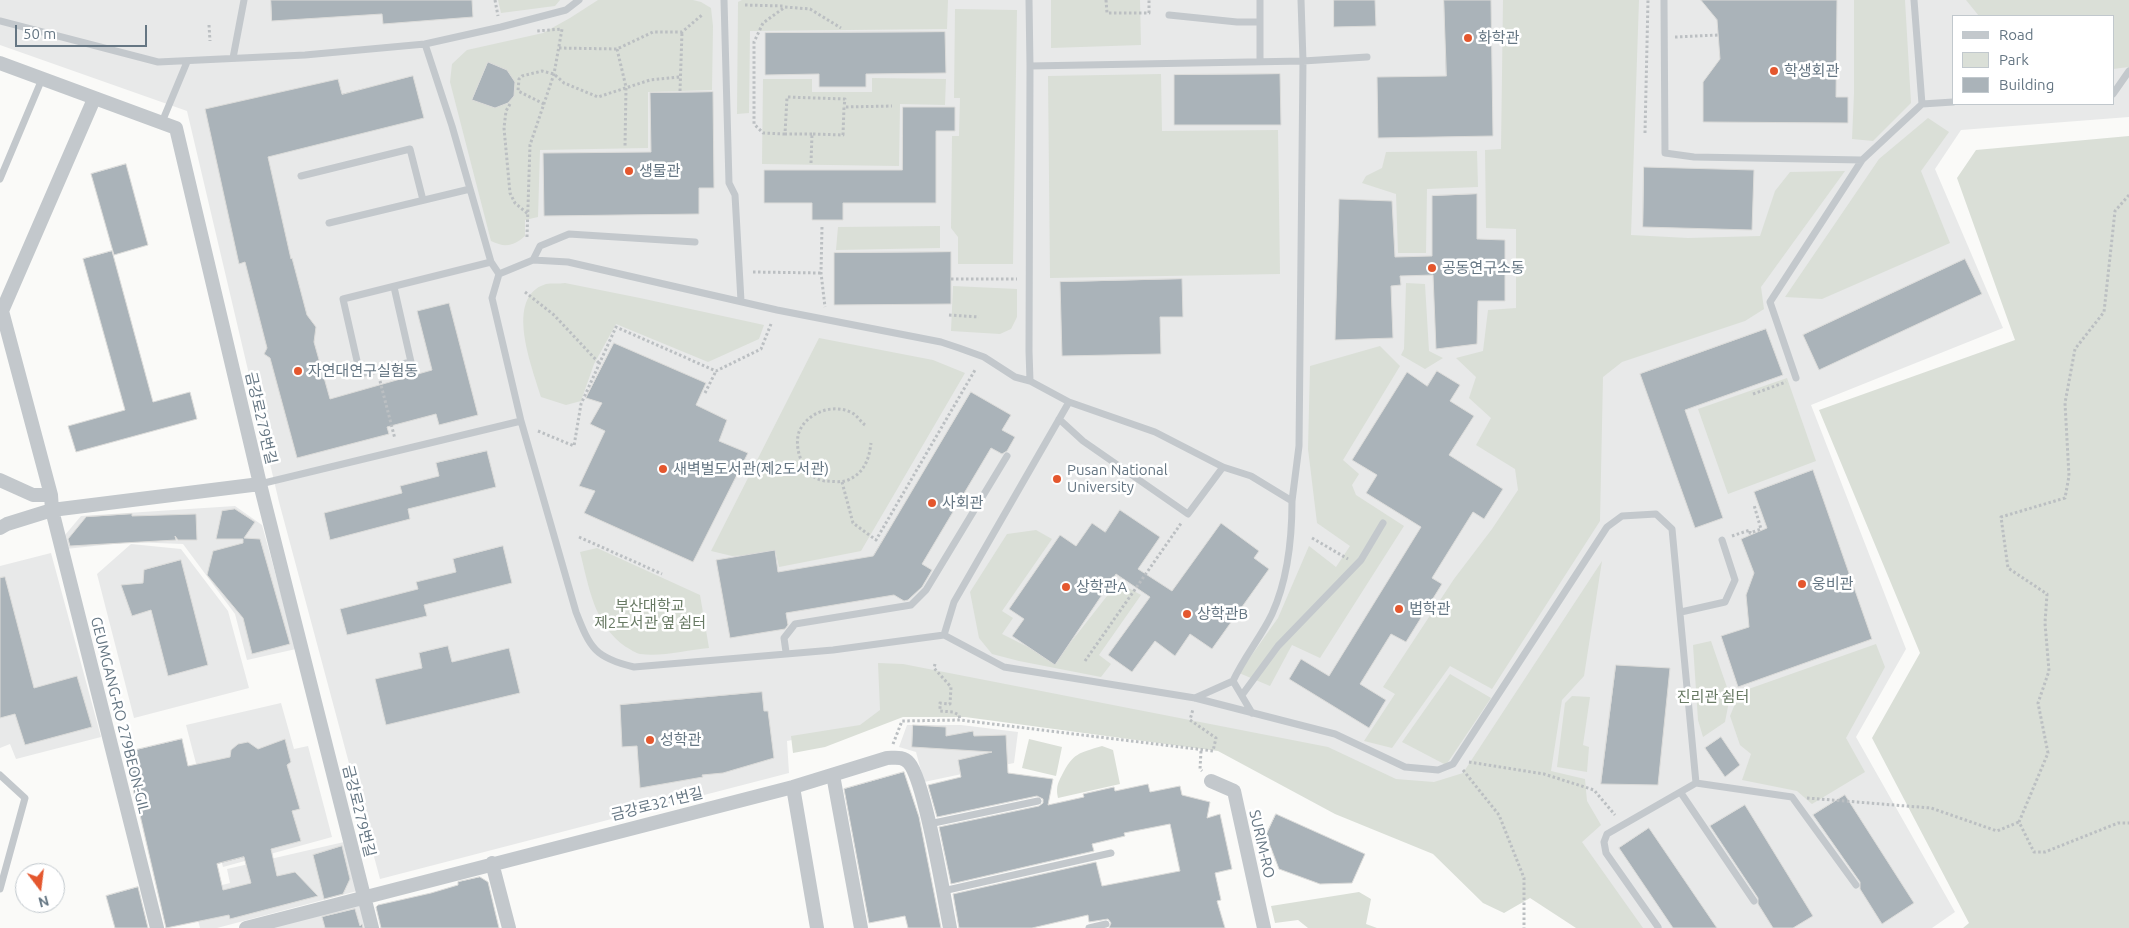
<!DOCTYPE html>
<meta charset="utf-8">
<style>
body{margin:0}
#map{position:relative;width:2129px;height:928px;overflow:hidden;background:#fafaf8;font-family:Ubuntu,sans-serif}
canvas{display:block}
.legend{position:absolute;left:1952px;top:15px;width:162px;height:90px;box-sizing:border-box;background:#fff;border:1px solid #c1c8cd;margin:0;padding:6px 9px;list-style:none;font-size:15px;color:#657683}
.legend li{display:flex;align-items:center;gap:10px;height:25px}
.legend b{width:25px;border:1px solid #c1c8cd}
.north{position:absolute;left:15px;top:863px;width:50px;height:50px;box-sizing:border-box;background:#fff;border:1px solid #c1c8cd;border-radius:50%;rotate:165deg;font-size:14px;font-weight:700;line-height:20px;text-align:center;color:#657683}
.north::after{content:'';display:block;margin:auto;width:18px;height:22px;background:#e4572e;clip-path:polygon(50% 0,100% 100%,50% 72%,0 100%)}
.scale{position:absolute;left:15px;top:25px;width:132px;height:22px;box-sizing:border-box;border:2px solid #657683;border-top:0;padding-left:6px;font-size:15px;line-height:18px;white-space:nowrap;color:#657683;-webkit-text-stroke:4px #fff;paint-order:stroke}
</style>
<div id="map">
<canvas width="2129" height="928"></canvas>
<ul class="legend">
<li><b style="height:6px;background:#c3c8cc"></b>Road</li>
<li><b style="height:14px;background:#dadfd7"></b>Park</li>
<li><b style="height:14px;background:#aab3b9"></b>Building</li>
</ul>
<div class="north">N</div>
<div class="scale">50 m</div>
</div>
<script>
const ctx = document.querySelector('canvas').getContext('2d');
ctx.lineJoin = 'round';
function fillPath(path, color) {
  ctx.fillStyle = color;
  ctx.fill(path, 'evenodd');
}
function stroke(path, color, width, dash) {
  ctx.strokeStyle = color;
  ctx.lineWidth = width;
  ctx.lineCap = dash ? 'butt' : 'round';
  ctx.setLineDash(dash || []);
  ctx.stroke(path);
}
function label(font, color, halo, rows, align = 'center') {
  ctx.font = font + ' Ubuntu,"Noto Sans KR",sans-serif';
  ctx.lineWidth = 5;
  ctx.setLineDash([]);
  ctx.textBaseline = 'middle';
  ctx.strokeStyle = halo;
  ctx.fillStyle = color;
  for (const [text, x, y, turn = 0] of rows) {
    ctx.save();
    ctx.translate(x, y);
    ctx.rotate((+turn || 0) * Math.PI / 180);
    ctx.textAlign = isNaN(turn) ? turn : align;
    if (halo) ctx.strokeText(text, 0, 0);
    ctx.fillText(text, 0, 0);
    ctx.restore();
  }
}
fillPath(new Path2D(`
 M0,0H2129V117L1961,130L1935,169L2003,328L1811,405L1906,649L1856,737L1955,912L1932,928H1619L1218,746L961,710L891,709L861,727L787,741L789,773L380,879L279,502L187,111L0,45ZM1953,16H2113V104H1953Z
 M235,506L262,525L296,649L247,660L235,614L183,544L131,542L66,549L65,535L81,516Z
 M131,544L181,549L228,611L249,688L134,718L97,574Z
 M51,553L101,737L16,759L10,744L0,748V566Z
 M281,703L294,749L308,746L332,837L223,867L186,725Z
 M907,725H961L1018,732L1014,763L924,782L916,752L899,747Z
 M344,842L357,891L217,928H200L191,893L230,883L227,869Z
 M361,903L368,928H267Z`), '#e8e9e9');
fillPath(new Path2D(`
 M498,0H560L555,6L501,13Z
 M598,0H693L701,2L711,8L713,26L712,90L648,92V148L540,150L538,217L525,220V236C514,246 505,248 491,241L450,82L452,64L467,50L543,33L570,18Z
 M742,0H948L947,29L750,31L749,113L737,114L738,2Z
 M1051,0H1140L1141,45L1051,48Z
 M1503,0H1639L1631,235L1688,238L1760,236L1775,191L1790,172L1845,171L1761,287L1764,309L1745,321L1622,362L1603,377L1600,521L1492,689L1450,666L1392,748L1364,741L1395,694L1383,687L1454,579L1492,529L1518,490L1515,469L1476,445L1491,418L1469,398L1476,377L1456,358L1483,351L1488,310L1516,308V229L1486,228L1485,150L1501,149Z
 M1854,0H1905L1911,103L1873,141L1852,139L1854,93Z
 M1966,0H2129V67L2113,69V16H1979Z
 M955,9L1017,10L1013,264H958V237L951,228L952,136H959L960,98H954Z
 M1161,74L1162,131L1278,130L1280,274L1050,278L1048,76Z
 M872,78L946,79L945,105L900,104L899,166L762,164L763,79H812V92H872Z
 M1928,118L1949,132L1921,171L1950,243L1822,299L1785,297L1879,159Z
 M2129,136V928H1963L1969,923L1872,738L1920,653L1819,410L2015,340L1957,178L1976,150Z
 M1477,151L1478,187L1427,189L1426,253H1398L1396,194L1362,183L1366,176L1382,168L1386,152Z
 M940,226V248L836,250L838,227Z
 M565,283L640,298L764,325L759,339L708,362L616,324L594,364L581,401L566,405L541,397C533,369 503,297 546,284C551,283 559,284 565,283Z
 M1406,283L1425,284L1429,351L1443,358L1425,369L1401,355L1404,349Z
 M953,286L1017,289V317L1011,329L1000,334L951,331Z
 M819,338L933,360L965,373L861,551L779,567L776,554L732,556L711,551Z
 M1380,346L1400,366L1343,460L1359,474L1352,485L1356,495L1404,526L1320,658L1292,645L1270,686L1239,673L1278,618L1309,546L1336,567L1350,546L1317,523L1308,449L1310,366Z
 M1787,378L1816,461L1728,494L1698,409Z
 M1036,530L1052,539L1002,611L1013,618L1002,634L1056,661L1118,582L1141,595L1099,655L1111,664L1101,677L1019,661L992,654L979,638L970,592L1007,534Z
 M597,548L700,595L709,648C687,650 662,657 640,654C635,653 630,649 626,647C594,625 589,587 580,552Z
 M1602,561L1584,676L1562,700L1551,771L1585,779L1587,801L1601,825L1582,842L1643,928H1576L1530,898L1504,913L1483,903L1433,854L1335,814L1218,751L965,717H903L825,747L793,753L791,736L860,725L880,710L878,663L903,664L1328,747L1396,779L1434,782L1463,773Z
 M1711,641L1730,696L1725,722L1703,737L1698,720L1693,645Z
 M1876,644L1885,667L1846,738L1865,772L1812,804L1797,791L1742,780L1751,754L1740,745L1730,716L1740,692Z
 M1450,674L1491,698L1446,765L1402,742Z
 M1572,696L1590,697L1583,745L1589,747L1587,772L1557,767L1565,703Z
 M1029,739L1062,747L1056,776L1022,768Z
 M1102,746L1113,750L1120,784L1058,798C1056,789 1057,784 1062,775C1073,753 1079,753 1102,746Z
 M1359,892L1371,899L1366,924L1377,928H1308L1298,920L1275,923L1271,906Z`), '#dadfd7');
const building = new Path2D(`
 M271,0H472L473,17L383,24L382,14L272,21Z
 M1334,0H1375L1376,26L1334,27Z
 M1444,0H1491L1493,136L1378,138L1377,77L1446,76Z
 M1701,0H1837L1836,97H1848V123L1703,122V82L1720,59L1717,20Z
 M945,32L946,73L866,74V87H819V74L765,75V33Z
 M488,62L507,70L515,82L514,96L508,103L495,108L472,100Z
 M1280,74L1281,125H1174V75Z
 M413,76L424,118L268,157L291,259L292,258L307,315L316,327L314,342L330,399L432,370L417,311L449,303L478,415L439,425L436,414L387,427L389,434L297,458L270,358L264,354L267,348L245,262L239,264L205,109L338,79L342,94Z
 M713,92L714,188H699V214L544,216L543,153L651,152L650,93Z
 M903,107H955V131H936V203H843V220H812V203H764V170H902Z
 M126,164L148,245L114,255L91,174Z
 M1644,167L1754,170L1752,230L1643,227Z
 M1477,194V239L1505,240V301H1478L1477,344L1436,349L1433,275L1400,276L1401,285L1391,286L1393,338L1335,340L1339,199L1392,201L1395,257L1432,256V196Z
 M112,251L153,402L190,392L197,419L76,452L68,426L125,410L83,259Z
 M951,252V304L834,305V253Z
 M1965,259L1982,294L1819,370L1803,335Z
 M1182,279L1183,317H1160L1161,354L1062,356L1060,282Z
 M1766,329L1783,375L1685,410L1723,518L1695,528L1640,374Z
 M614,343L706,383L696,405L727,420L719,441L748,453L693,562L584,513L595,491L579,486L605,431L590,424L602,403L586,398Z
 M1437,371L1460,385L1450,401L1474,416L1449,455L1503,489L1484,519L1473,512L1432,578L1442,584L1406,642L1391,634L1360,684L1386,700L1369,728L1289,679L1301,659L1329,676L1421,527L1366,493L1377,475L1352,460L1407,372L1427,386Z
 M971,392L1011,415L1002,430L1015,437L1007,451L1002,454L991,448L922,564L932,570L922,587L908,600L904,601L894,595L786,613L788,625L785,629L730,638L716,560L775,550L778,572L873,556Z
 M487,451L496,487L408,509L410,519L330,540L324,513L402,493L400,486L439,476L436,463Z
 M1813,470L1872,639L1738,687L1721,636L1749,627L1746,595L1754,573L1741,539L1767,528L1754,492Z
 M235,509L255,522L244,538L260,539L290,644L252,654L243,618L207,575L213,551L243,543V539H216L222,511Z
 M1120,510L1160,537L1138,569L1172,591L1221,523L1259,551L1254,558L1269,569L1212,649L1190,634L1175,656L1155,641L1132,672L1108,655L1150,597L1116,574L1055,665L1012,636L1024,619L1009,609L1060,535L1076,546L1092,523L1105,532Z
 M132,514V516L196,514L197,540H178L175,536L176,540L70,546L68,539L86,517Z
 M503,546L512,583L424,605L427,616L347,635L340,609L418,589L416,582L456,572L453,559Z
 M181,560L208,665L168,676L151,610L132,616L121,585L143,583L144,570Z
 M5,577L34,688L77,676L92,727L25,745L15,714L0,718V578Z
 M448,646L452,662L509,648L520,693L386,725L375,679L422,668L419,653Z
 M1616,665L1670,668L1658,785L1601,784Z
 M762,692L764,711H768L774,758L723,773L702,775L703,777L640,788L637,746L622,747L620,705Z
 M913,725L946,727V736L973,731L974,736L1006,735L1008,773L1053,779L1048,805L1084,797L1083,794L1114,787L1115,791L1148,784L1150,792L1180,786L1182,795L1210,802L1207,818L1220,814L1232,869L1215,873L1221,900L1217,901L1225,928H1109L1111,923L1108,919L1089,922L1088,915L1032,928H959L953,894L1096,862L1102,886L1180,871L1170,824L1124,833L1125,836L1092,844L1094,851L951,884L939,827L1039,806L1043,803V799L1037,796L937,817L928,785L961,777L958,760L992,752L912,747Z
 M1721,737L1740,765L1725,777L1705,748Z
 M182,739L188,766L230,757L231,750L238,744L248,742L258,749L285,739L291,762L287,765L300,809L292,811L301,841L271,849L277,876L295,872L318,896L230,919L229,915L166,928L140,815L123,753ZM244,857L251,883L223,890L217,864Z
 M904,772L919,817L941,928H908L905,916L869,923L844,789Z
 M1845,795L1914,903L1882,924L1860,889V882L1813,815Z
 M1745,805L1813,916L1793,928H1773L1758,904V898L1710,826Z
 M1276,814L1365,854L1352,883L1320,884L1279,869L1266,835Z
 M1649,828L1717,928H1673L1619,848Z
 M342,846L350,879L343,894L324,899L313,855Z
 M480,877L488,882L499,928H381L376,907L378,905L431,893L458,885V882Z
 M138,887L148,928H115L106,896Z
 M355,909L360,926L362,924L363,928H325L322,917Z`);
fillPath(building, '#aab3b9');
stroke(building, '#dcdcda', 1);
stroke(new Path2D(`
 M495,0L498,16
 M1106,0L1107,13H1149V0
 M745,5L784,6
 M209,25L210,41
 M1675,37L1718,35
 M559,48L617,49L653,32H682L702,15
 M617,49L626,87L625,147
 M680,91L682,32
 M510,104L506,111L504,128L510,193L515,203L528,214
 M544,104L518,91L519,79L522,76L542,71L554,74L564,83L598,97L650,80L680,77
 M1645,133L1648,0
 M785,134L763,133L754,124V42L763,23L785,7L810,9L841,28
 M812,134H785L787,97L845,99L844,107
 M811,163L812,134L843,135L844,107L892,106
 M2129,195L2115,211L2104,312L2075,349L2065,403L2069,476L2065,498L2001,517L2008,568L2047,594L2045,623L2049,671L2038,703L2048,753L2019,822L2034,852H2045L2118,823H2129
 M822,227L821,273L825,307
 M527,237L530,145L554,74L562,29L537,31
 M753,272L821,273
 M951,279H1017
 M525,292L554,315L599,363
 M949,315L979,317
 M380,381L395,439
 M705,393L716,371
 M1753,394L1786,382
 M865,425C861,422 858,417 854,414C835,402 807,412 799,432C793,450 805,479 825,481C832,481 841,483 848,480C864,473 869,460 871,443
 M538,431L574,446L581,404L616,327L716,371L761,349L771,324
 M842,482L853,523L876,540L975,370
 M1732,536L1750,530V533L1761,529L1754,505
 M579,537L662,574
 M1312,538L1348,559
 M1085,661L1182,522
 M935,664L934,668L951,687L950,704L940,703V711L953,712L959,715L960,720
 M893,744L902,721L960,720L1213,751L1216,738L1190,720L1193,709
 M1201,751L1200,769L1202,771
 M1469,762L1544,774L1594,790L1615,815
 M1463,770L1499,815L1524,878V928
 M1807,798L1931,808L1997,831L2019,822`), '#bbbfc2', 3, [2.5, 2.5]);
stroke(new Path2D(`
 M724,0L729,183L735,195L741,301
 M1029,0L1030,66
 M1260,0V62
 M1301,0L1303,61L1367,57
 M1664,0L1665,153L1694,157L1862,160L1922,104
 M1914,0L1922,104L1953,102
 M1169,15L1237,22H1259
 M0,21L158,62L305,55L425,44L452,126L491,262L499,274L492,298L521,421L260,484
 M425,44L501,27L566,10L579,0
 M233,58L244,0
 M2113,94L2129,71
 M162,122L187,62
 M301,176L410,149L423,200
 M0,179L42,79
 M329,223L470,189
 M533,260L540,246L569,234L695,242
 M499,274L533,260L568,262L777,310L941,342L959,348L984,357L1015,377L1030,381L1069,402L1155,432L1223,467L1251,476L1292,501C1292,539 1288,579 1272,614C1261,637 1244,657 1233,681L1252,713
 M394,287L411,362L360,374L343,299L491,262
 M1796,378L1770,302L1862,160
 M1030,381L1029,351L1030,66L1303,61L1299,446L1292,501
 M1059,419L1083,441L1188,514L1223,467
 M521,421L576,612C590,648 595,658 634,667L833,650L944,635L1004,667L1195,698L1335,734L1405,767L1438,770L1453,764L1607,527L1622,516L1656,514L1672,529L1696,783L1607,834L1604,842L1606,853L1658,927
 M1681,612L1725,602L1735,580L1722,540
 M944,635L954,602L1069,402
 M786,652L784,638L795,624L911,605L926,590L1007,456
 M1242,695L1278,646L1361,560L1383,523
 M1195,698L1233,681
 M0,775L25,798L0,889
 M1696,783L1792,797L1856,885
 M1681,793L1754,901
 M929,824L1038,801
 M943,891L1111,853
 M1089,928L1106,924`), '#c3c8cc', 7);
stroke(new Path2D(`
 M0,63L176,128L260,484L372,928
 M94,99L2,311L51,495L52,510L157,928
 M0,480L33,495H51
 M0,528L7,524L52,510L260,484
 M833,775L861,928
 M1211,781L1234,791L1264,928
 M793,787L817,928
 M492,863L509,928
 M246,928L793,787L887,758C895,758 903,756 909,763C925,781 944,898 950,928`), '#c3c8cc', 14);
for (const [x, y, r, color] of [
 [1468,38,5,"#e4572e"],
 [1774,71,5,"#e4572e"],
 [629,171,5,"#e4572e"],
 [1432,268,5,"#e4572e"],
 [298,371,5,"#e4572e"],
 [663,469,5,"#e4572e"],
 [1057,479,5,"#e4572e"],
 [932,503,5,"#e4572e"],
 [1802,584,5,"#e4572e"],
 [1066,587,5,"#e4572e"],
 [1399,609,5,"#e4572e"],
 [1187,614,5,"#e4572e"],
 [650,740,5,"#e4572e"]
]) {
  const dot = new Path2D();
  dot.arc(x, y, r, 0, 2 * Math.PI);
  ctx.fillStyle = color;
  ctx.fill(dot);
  stroke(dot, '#fff', 2);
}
label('15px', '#657683', '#fff', [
 ["화학관",1478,38],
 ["학생회관",1784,71],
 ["생물관",639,171],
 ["공동연구소동",1442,268],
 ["자연대연구실험동",308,371],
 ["새벽벌도서관(제2도서관)",673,469],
 ["Pusan National",1067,470],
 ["University",1067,487],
 ["사회관",942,503],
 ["웅비관",1812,584],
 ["상학관A",1076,587],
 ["법학관",1409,609],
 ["상학관B",1197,614],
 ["성학관",660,740]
], 'left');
label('15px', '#657683', '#fff', [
 ["금강로279번길",261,418,77],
 ["GEUMGANG-RO 279BEON-GIL",120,715,76],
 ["금강로321번길",657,804,-14],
 ["금강로279번길",359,811,76],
 ["SURIM-RO",1262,844,77]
]);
label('15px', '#687a64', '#fff', [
 ["부산대학교",650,606],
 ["제2도서관 옆 쉼터",650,623],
 ["진리관 쉼터",1713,697]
]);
</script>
